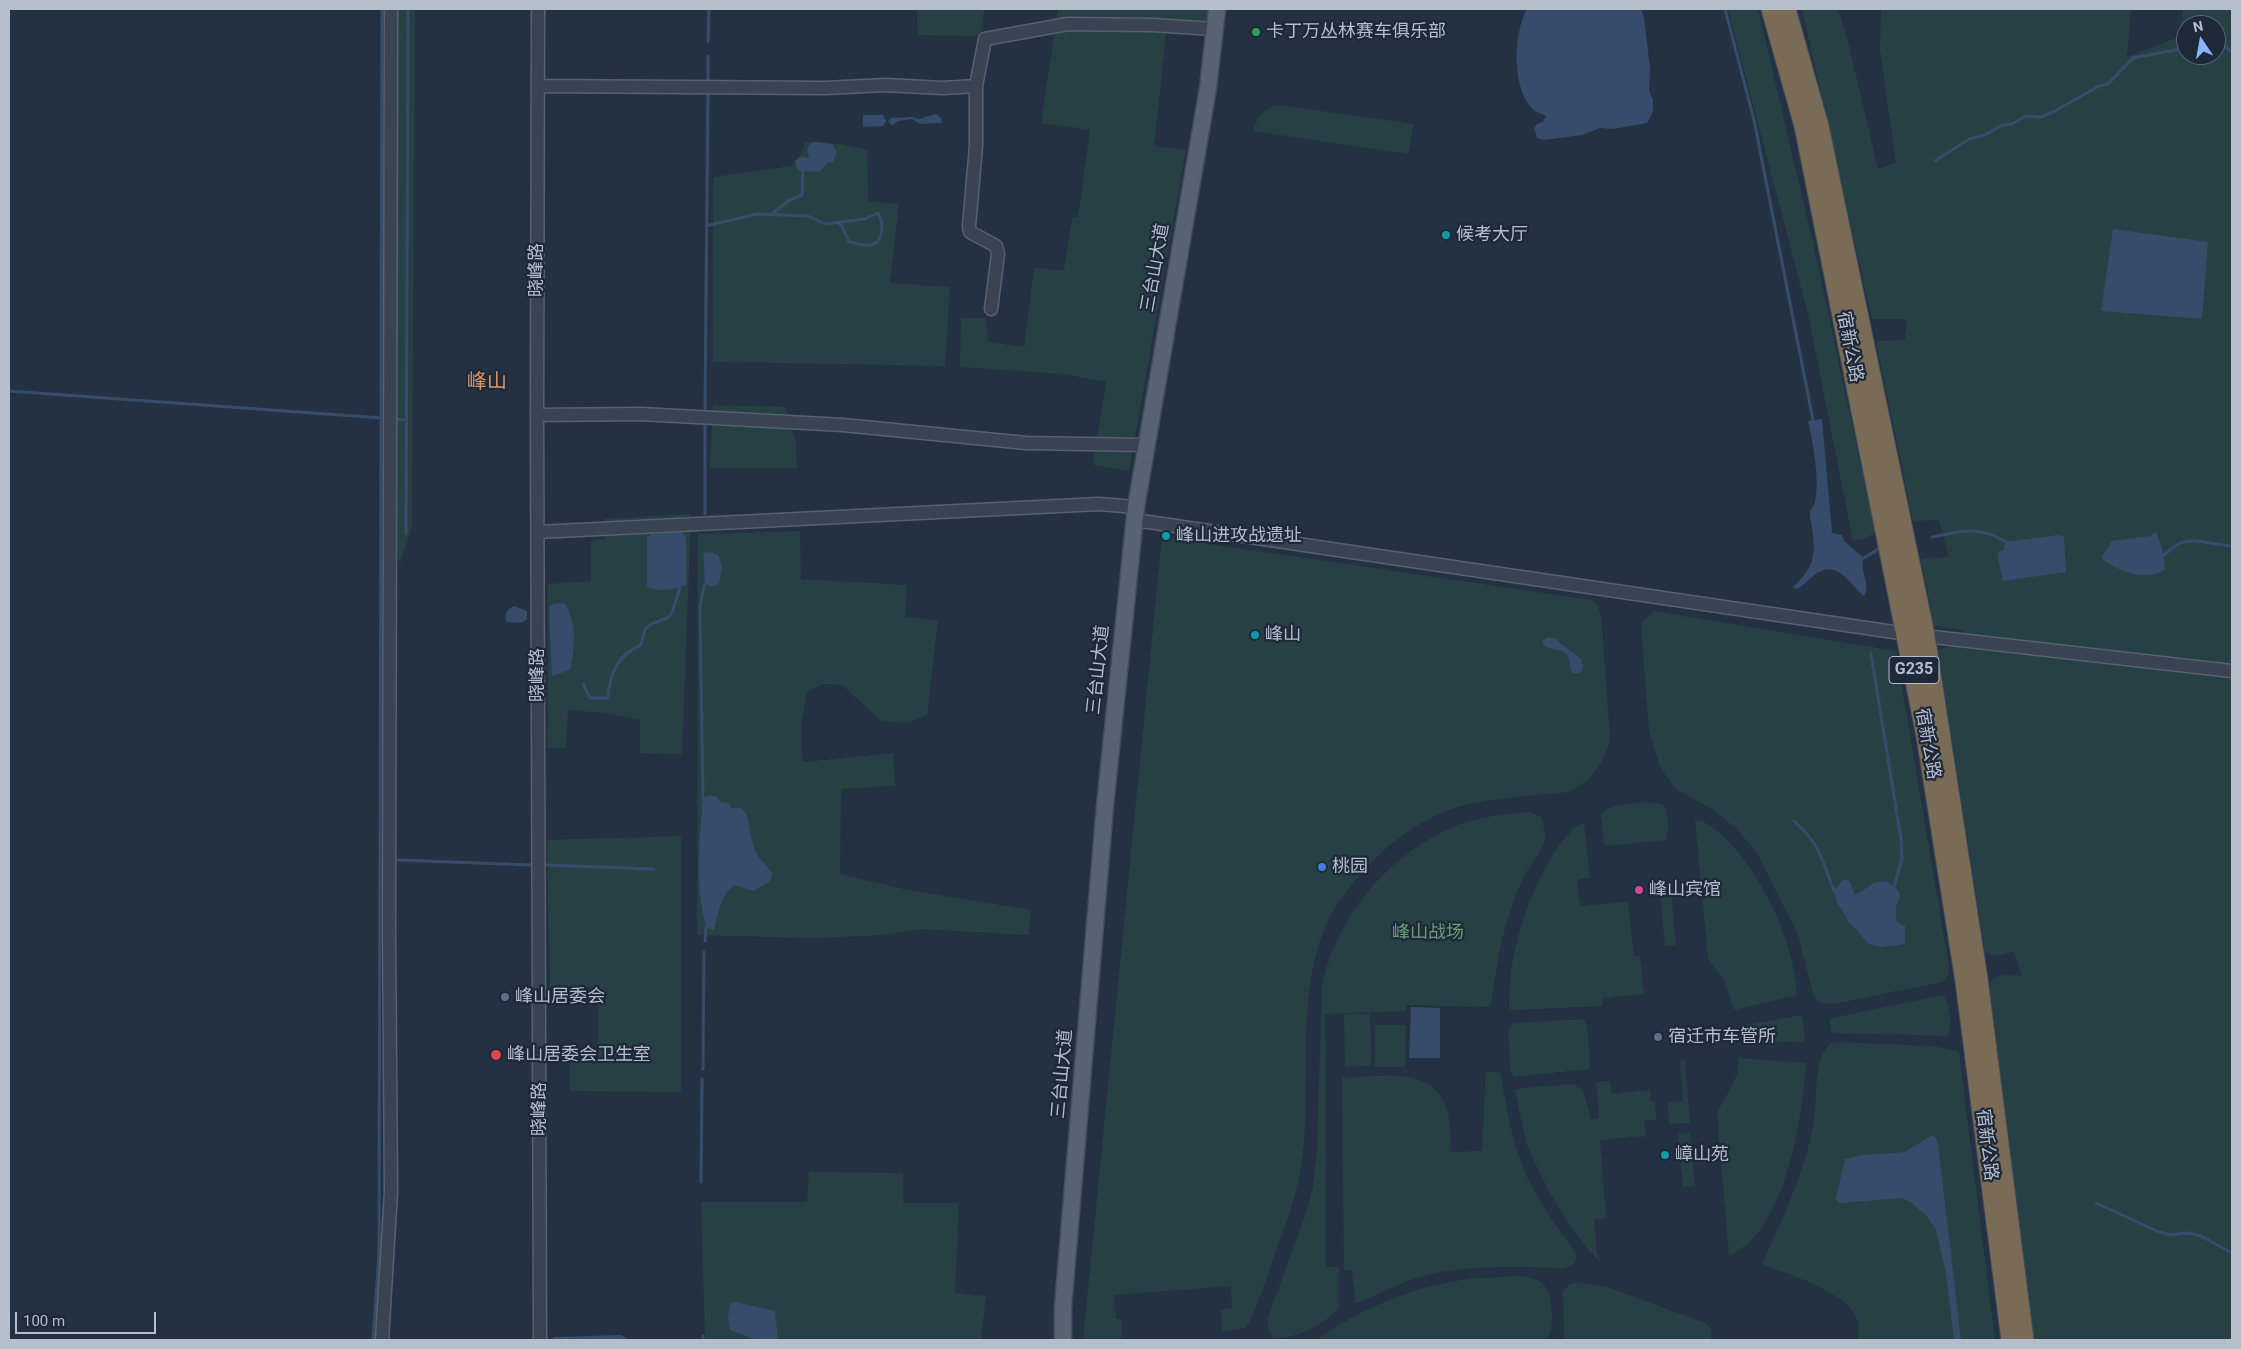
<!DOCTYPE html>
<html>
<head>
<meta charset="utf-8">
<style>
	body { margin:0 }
	#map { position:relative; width:2241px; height:1349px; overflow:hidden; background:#243143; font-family:Roboto,sans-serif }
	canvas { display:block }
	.frame { position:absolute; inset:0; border:10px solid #b6becc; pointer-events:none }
	.north { position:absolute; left:2176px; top:15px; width:50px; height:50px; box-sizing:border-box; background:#1d2838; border:1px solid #5a6473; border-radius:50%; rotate:348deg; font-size:14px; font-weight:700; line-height:20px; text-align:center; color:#b6becc }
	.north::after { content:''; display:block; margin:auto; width:18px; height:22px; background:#88b5ff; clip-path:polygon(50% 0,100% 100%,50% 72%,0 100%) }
	.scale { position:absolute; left:15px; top:1312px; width:141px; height:22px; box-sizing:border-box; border:2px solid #b6becc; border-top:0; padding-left:6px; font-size:15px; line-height:18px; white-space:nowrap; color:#b6becc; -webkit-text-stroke:4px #1d2838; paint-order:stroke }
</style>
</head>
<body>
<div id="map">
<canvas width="2241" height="1349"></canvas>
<div class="frame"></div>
<div class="north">N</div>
<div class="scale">100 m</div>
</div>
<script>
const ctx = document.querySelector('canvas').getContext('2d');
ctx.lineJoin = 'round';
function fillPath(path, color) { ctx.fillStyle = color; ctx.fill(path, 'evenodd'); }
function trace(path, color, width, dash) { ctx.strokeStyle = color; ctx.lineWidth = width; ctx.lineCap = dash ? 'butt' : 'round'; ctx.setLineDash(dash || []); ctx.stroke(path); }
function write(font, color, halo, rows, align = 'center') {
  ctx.font = font + ' Roboto,"Noto Sans SC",sans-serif'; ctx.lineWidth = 4.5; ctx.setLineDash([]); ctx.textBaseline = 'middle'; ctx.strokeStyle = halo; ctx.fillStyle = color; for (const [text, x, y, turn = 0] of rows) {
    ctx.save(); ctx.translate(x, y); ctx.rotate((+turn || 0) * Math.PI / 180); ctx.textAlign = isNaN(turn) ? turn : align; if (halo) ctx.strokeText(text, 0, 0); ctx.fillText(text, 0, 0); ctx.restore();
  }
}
fillPath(new Path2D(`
	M397 9H415L412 528 400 563 396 556Z
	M917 9 984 10 982 31 976 36 918 35Z
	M1058 9H1208L1207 23 1168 18 1154 146 1186 150 1129 471 1093 465 1106 382 1063 374 960 367 961 318H986L988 342 1024 347 1034 268 1064 270 1072 218H1078L1090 130 1041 123Z
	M1728 9H1758L1814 247 1875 532 1866 538 1853 541 1808 314Z
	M1802 9H1838L1848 42 1878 169 1896 163 1880 50 1881 9H2131L2127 57 2179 37 2183 9H2232V1340H2034L1989 984C1999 971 2007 976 2022 976L2014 951 1998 956 1985 952 1938 650 1951 646 1974 650 1962 630 1934 626 1921 558 1949 557 1939 520 1913 521 1876 341 1905 340 1907 319H1872ZM2186 25H2216V55H2186Z
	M1278 105 1414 124 1408 154 1253 131C1257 116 1263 109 1278 105Z
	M805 142 841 144 867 150 868 201 899 204 890 283 950 287 945 366 713 362V177L791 166 801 154Z
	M713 405 786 407 796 443 797 468H710Z
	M691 514 682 754 640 753V720L605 713 568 710 566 748H548V584L591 581V541L605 539 604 519Z
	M800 531 801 579 907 585 905 617 938 620 927 715 907 723 882 721 842 685 823 684 807 692C802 715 799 738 803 762L893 753 895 786 841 789 840 874 908 890 1031 910 1029 935 920 929 885 935 817 938 697 935 698 534Z
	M1162 537 1592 600 1597 605 1601 615 1610 737C1606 759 1592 783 1570 791 1560 794 1546 793 1535 795 1503 799 1466 801 1437 815 1400 832 1371 860 1346 892 1288 966 1314 1076 1302 1163 1297 1196 1285 1226 1274 1256 1267 1278 1259 1301 1250 1322L1245 1328 1222 1332 1221 1310 1232 1308 1231 1286 1114 1295 1116 1319H1122V1337L1119 1339 1083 1340Z
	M1654 611 1896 651 1947 955C1949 966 1952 975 1942 982L1834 1004 1822 1003 1817 1000 1813 993 1797 932 1757 853 1738 830 1715 811 1676 789 1661 769 1649 731 1642 640V622Z
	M1643 802C1648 803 1658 803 1663 805 1669 809 1669 834 1666 840L1607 846 1604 844 1601 814C1612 804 1629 804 1643 802Z
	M1529 812 1540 816C1543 823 1546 830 1545 838 1542 854 1527 868 1521 883 1503 922 1496 965 1491 1007L1406 1005V1011L1325 1014 1326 1267H1339V1308C1323 1325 1297 1339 1273 1338L1268 1330V1318L1308 1207 1313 1187 1317 1151 1322 984C1337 918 1384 861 1444 831 1469 818 1501 814 1529 812Z
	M1695 820C1705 820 1710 826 1718 832 1759 866 1795 942 1797 995L1734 1010 1724 980 1708 958Z
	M1584 823 1590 878 1580 879 1577 881 1580 906 1628 902 1634 957 1640 956 1644 994 1602 998V1006L1510 1010C1505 959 1533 875 1566 837 1572 831 1576 824 1584 823Z
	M681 836V1092L570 1091V1059H598V988L550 987 547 840Z
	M1671 890 1676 945 1665 946 1660 891Z
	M1943 995C1949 1001 1953 1028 1948 1036L1834 1033 1831 1030 1830 1020 1832 1018Z
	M1344 1014H1370L1371 1066 1345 1067Z
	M1802 1015 1805 1038 1802 1042 1737 1041 1736 1027Z
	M1583 1019 1587 1025 1590 1063 1589 1069 1514 1077 1510 1069 1508 1029 1514 1023Z
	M1375 1025H1405V1067H1375Z
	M1840 1042 1934 1046 1959 1052 1995 1340H1857C1858 1334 1860 1326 1858 1321 1848 1291 1789 1275 1762 1264 1783 1217 1806 1171 1814 1119 1818 1096 1812 1059 1831 1043Z
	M1738 1058 1806 1063C1802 1117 1789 1203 1749 1243 1743 1248 1736 1252 1729 1256L1717 1113 1738 1074Z
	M1685 1060 1690 1123 1669 1124 1668 1102 1683 1101 1680 1061Z
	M1486 1072H1500C1506 1105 1512 1141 1525 1172 1538 1201 1557 1227 1576 1253L1577 1258 1574 1264 1565 1268C1523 1267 1483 1265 1441 1272 1412 1277 1384 1291 1358 1303L1355 1302 1352 1270H1344L1342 1078C1386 1076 1444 1063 1450 1125 1451 1134 1451 1143 1451 1152L1482 1151Z
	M1610 1081 1612 1094 1650 1090 1651 1102H1655L1656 1120 1644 1121 1646 1136 1600 1140 1606 1218 1594 1219 1597 1254 1601 1262C1576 1241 1537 1175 1527 1144 1522 1126 1519 1108 1515 1090L1522 1088 1573 1084 1583 1090 1591 1120 1599 1118 1596 1082Z
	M1690 1133 1695 1186 1683 1187 1678 1134Z
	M809 1172 903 1173V1203H959L955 1293 986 1296 981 1340H705L701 1202H807Z
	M1520 1276C1530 1277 1541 1279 1547 1289 1552 1296 1554 1328 1549 1335 1548 1337 1544 1339 1543 1340H1315C1363 1309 1405 1289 1462 1280 1481 1277 1501 1277 1520 1276Z
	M1579 1282 1610 1288 1705 1323 1711 1328V1340H1564L1563 1291 1570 1284Z`), '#264044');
fillPath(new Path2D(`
	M1527 9H1641L1644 18 1650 68 1649 91 1653 100V111L1647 123 1613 129 1600 128 1582 135 1544 140 1537 138 1534 128 1537 124 1543 122 1546 116C1543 114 1538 113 1535 111 1511 92 1513 33 1527 9Z
	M936 114 941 118 942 123 920 124 912 119 898 121 892 126 888 121 891 118 912 117 919 119Z
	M863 115H883L886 121 883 126 863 127Z
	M816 142 832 144 837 152 833 162 827 163 819 172 798 171 795 161 800 157 809 158 807 149 811 143Z
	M2113 229 2208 242 2202 319 2101 311Z
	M1822 419 1832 533 1842 535 1844 541 1864 558C1858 570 1872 584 1864 596 1852 587 1839 561 1819 572 1810 577 1805 585 1797 589L1793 587C1814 568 1816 555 1812 528 1812 523 1809 517 1810 513 1810 509 1814 506 1815 502 1820 482 1813 442 1808 421Z
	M2156 531C2161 544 2165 556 2165 570 2145 582 2117 571 2101 558L2112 541 2150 536Z
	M681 532 686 537V585C675 590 658 592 647 587V538L652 534Z
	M2058 535 2064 537 2066 572 2003 581 1997 553 2003 550 2006 542Z
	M711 552 719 556 722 570 719 583 711 587 705 583 703 553Z
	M561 603 565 604C577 622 575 650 570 670L552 676 549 607 553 604Z
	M514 606 527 611V619L521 623 506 622C505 614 506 610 514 606Z
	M1548 637 1554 638 1581 659 1583 667 1580 673H1572C1568 667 1572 658 1565 653 1559 648 1549 651 1543 644V640Z
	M710 795 717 797 721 802 729 803 731 808H741C753 820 748 837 756 852 759 860 768 866 773 874L769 882 753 891 734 885C719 898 719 912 714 930L706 927C695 887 699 840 703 798Z
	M1843 879 1850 881 1854 894 1861 892 1873 883 1887 881 1898 890 1900 897C1895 905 1895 913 1897 922L1905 926V944L1882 947 1869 944 1849 922 1837 902 1834 891Z
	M1411 1007 1440 1008V1058H1409Z
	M1931 1136 1935 1137 1938 1144 1961 1340H1954L1946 1274 1936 1230 1926 1215 1910 1202 1902 1198 1841 1203 1837 1202 1836 1198 1845 1159 1862 1155 1905 1152Z
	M735 1302 775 1311 778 1340H757L730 1330 728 1317 730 1304Z
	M621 1335 629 1340H549L555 1337Z`), '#374c6b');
trace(new Path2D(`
	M1725 9 1754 120 1813 420
	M708 42 709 9
	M2216 44H2222L2232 52
	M708 84V56
	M1935 161 1969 139 1985 135 2002 125 2012 124 2026 116 2041 117 2055 111 2099 86 2108 84 2133 58 2186 48
	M772 214 790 200 802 195 803 170
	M706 226 757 214 808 216 825 224 865 219 878 213C885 226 884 247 864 245 859 245 854 242 849 242L842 226 837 222
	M9 391 382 418
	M705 410 708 90
	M393 419 406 420
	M705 514V425
	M406 534 408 9
	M1932 537C1962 531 1979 525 2006 542
	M2164 555C2169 551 2174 546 2180 543 2196 537 2216 546 2232 546
	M1864 558 1880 548
	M1871 654 1901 839 1902 859 1894 887
	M583 684 590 698H608C610 674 617 655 641 645L645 629 651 624 667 618 672 613 680 588
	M703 798 700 606 705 583
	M1794 821C1822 847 1821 858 1834 891
	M398 860 531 865
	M547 865 654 869
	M705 941 706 927
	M703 1069 704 952
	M701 1182 702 1079
	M2096 1203 2157 1231 2170 1235 2187 1233 2201 1236 2232 1253
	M373 1340 379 1255 382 9
	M703 1340V1336`), '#374c6b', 3);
const minor = new Path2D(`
	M538 9 537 415 540 1340
	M538 86 825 88 885 85 943 88 976 86
	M991 309 998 254 996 246 970 232 969 226 976 146V86L985 39 1068 24 1152 25 1214 29
	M537 415 641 414 843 425 1026 443 1146 445
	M1135 520 1907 634 2232 671
	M538 532 1099 504 1136 507
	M382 1340 391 1192 389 928 391 9`);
const major = new Path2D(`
	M1063 1340V1307L1105 806 1136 507 1208 88 1217 9`);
const highway = new Path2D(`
	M1771 9 1804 126 1926 736 1965 981 2011 1340
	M1786 9 1819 126 1925 635 1978 979 2024 1340`);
trace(minor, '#576170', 15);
trace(major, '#424c5c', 19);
trace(highway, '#434e5d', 21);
trace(minor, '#394352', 12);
trace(major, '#576272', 16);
trace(highway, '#796b55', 19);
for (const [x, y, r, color] of [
	[1256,32,5,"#2e9e5b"],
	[1446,235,5,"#0f9aa8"],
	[1166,536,5,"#0f9aa8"],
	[1255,635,5,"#0f9aa8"],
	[1322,867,5,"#3f7fe0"],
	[1639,890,5,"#d1479c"],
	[505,997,5,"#5c6f8a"],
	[1658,1037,5,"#5c6f8a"],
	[496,1055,6,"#e0444e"],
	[1665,1155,5,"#0f9aa8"]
]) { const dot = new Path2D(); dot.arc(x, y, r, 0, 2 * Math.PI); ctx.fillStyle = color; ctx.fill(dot); trace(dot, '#1d2838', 2); }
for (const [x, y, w] of [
	[1914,670,50]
]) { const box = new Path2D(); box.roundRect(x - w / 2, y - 13.5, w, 27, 4); ctx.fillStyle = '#1d2838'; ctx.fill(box); trace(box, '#b6becc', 1); }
write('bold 16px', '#b6becc', null, [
	["G235",1914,670]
]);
write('18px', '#b6becc', '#1d2838', [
	["卡丁万丛林赛车俱乐部",1266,32],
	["候考大厅",1456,235],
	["峰山进攻战遗址",1176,536],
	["峰山",1265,635],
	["桃园",1332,867],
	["峰山宾馆",1649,890],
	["峰山居委会",515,997],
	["宿迁市车管所",1668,1037],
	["峰山居委会卫生室",507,1055],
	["嶂山苑",1675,1155]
], 'left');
write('18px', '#b6becc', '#1d2838', [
	["三台山大道",1156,268,-80],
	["晓峰路",537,270,-90],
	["宿新公路",1849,347,79],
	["三台山大道",1099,670,-84],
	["晓峰路",538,675,-90],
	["宿新公路",1927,744,80],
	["三台山大道",1063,1074,-85],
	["晓峰路",540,1109,-90],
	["宿新公路",1986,1145,83]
]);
write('18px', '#6b9f77', '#1d2838', [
	["峰山战场",1428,933]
]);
write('20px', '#dd9760', '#1d2838', [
	["峰山",487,383]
]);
</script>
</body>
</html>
